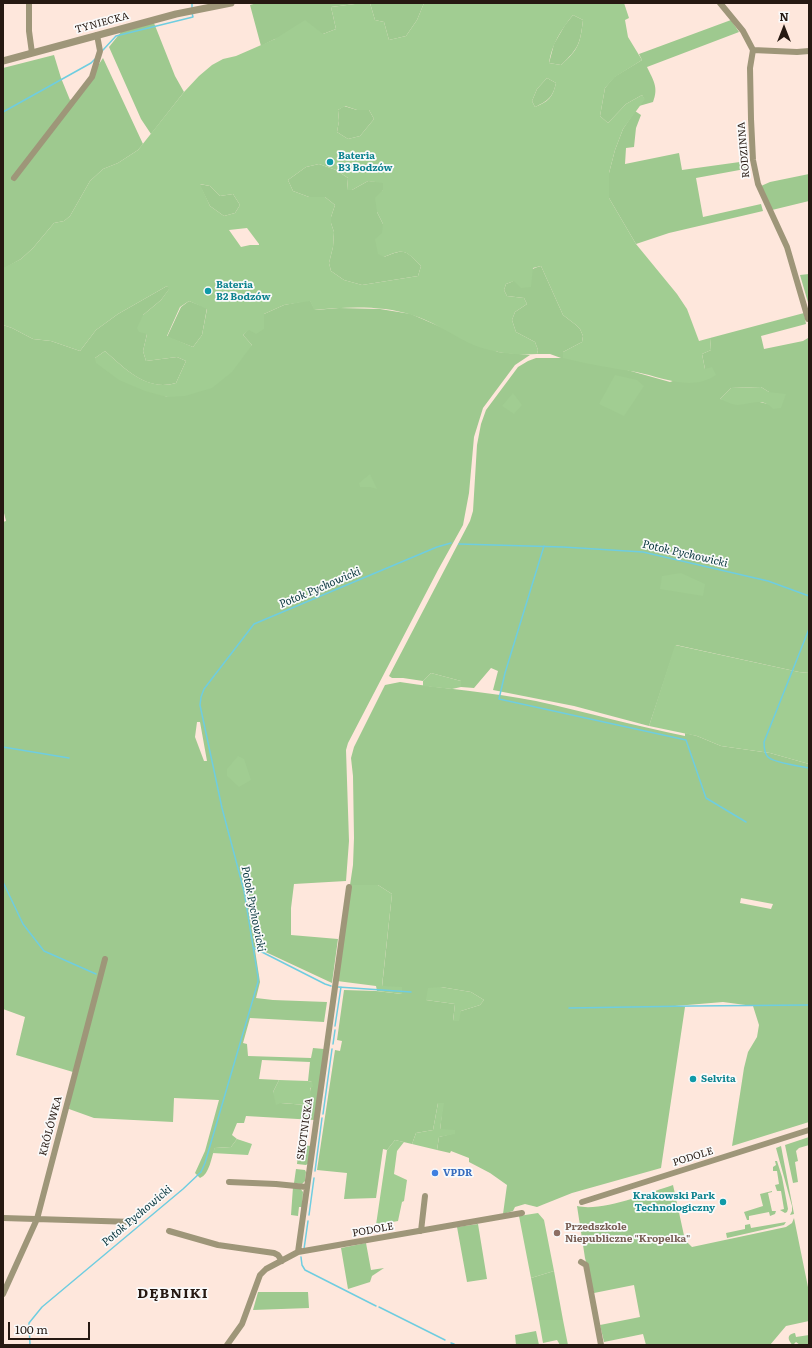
<!DOCTYPE html>
<html>
<head>
<meta charset="utf-8">
<style>
	body { margin:0 }
	#map { position:relative; width:812px; height:1348px; overflow:hidden; background:#fee7dc; font-family:Literata,serif }
	canvas { display:block }
	.frame { position:absolute; inset:0; border:4px solid #261912; pointer-events:none }
	.north { position:absolute; left:764px; top:8px; width:40px; height:40px; -webkit-text-stroke:3px #fafafa; paint-order:stroke; rotate:0deg; font-size:11px; font-weight:700; line-height:16px; text-align:center; color:#261912 }
	.north::after { content:''; display:block; margin:auto; width:14px; height:18px; background:#261912; clip-path:polygon(50% 0,100% 100%,50% 72%,0 100%) }
	.scale { position:absolute; left:8px; top:1322px; width:82px; height:18px; box-sizing:border-box; border:2px solid #261912; border-top:0; padding-left:5px; font-size:12px; line-height:14px; white-space:nowrap; color:#261912; -webkit-text-stroke:3px #fafafa; paint-order:stroke }
</style>
</head>
<body>
<div id="map">
<canvas width="812" height="1348"></canvas>
<div class="frame"></div>
<div class="north">N</div>
<div class="scale">100 m</div>
</div>
<script>
const ctx = document.querySelector('canvas').getContext('2d');
ctx.lineJoin = 'round';
function fillPath(path, color) { ctx.fillStyle = color; ctx.fill(path, 'evenodd'); }
function trace(path, color, width, dash) { ctx.strokeStyle = color; ctx.lineWidth = width; ctx.lineCap = dash ? 'butt' : 'round'; ctx.setLineDash(dash || []); ctx.stroke(path); }
function write(font, color, halo, rows, align = 'center') {
  ctx.font = font + ' Literata,serif'; ctx.lineWidth = 3.5; ctx.setLineDash([]); ctx.textBaseline = 'middle'; ctx.strokeStyle = halo; ctx.fillStyle = color; for (const [text, x, y, turn = 0] of rows) {
    ctx.save(); ctx.translate(x, y); ctx.rotate((+turn || 0) * Math.PI / 180); ctx.textAlign = isNaN(turn) ? turn : align; if (halo) ctx.strokeText(text, 0, 0); ctx.fillText(text, 0, 0); ctx.restore();
  }
}
fillPath(new Path2D(`
	M257 3H363L331 7 336 29 323 34 275 39 261 46 250 5Z
	M370 3H424L417 20 406 36 389 40 384 22 375 20Z
	M573 15 583 20C580 44 579 48 561 65L549 63 554 44 565 25Z
	M731 20 739 32 647 67C653 80 659 87 653 102L639 106 644 99 642 95 626 104 608 123 600 116 605 88 614 77 642 60 639 54Z
	M154 23 175 76 184 92 151 134 141 119 109 47 121 32Z
	M54 55 61 78 70 100 78 96 103 58 143 144 138 150 118 163 103 169 90 181 70 216 64 221 54 223 33 248 21 259 3 269V68Z
	M547 78 556 83C553 97 548 101 535 107L532 101 537 89Z
	M344 106 357 110H369L374 119 360 136 348 139 337 132 339 121 338 110Z
	M635 111 641 115 636 128 634 147 626 148 625 164 679 153 682 170 747 161 745 169 696 178 703 217 761 204 763 211 669 233 636 244 609 198 608 188 609 173 615 150 623 129Z
	M319 164 336 170 348 178 347 190H352L368 181 383 182V190L377 212 383 224 384 257C406 248 405 250 421 266L418 276 362 285 344 280 331 271 329 263 333 247 334 232 331 223V217L335 205 325 197H309L293 191 288 180 306 167Z
	M809 174V201L772 210 761 186 770 182Z
	M199 184 210 186 220 196 233 194 240 205 235 213 224 216 210 206Z
	M541 266 563 315 576 325 580 329 583 336 582 342 563 352 670 382 705 369 702 354 711 350 710 338 804 313 806 324 761 336 764 349 803 341 808 338 809 334V673L799 672 676 645 649 726 574 706 493 690 498 671 491 668 474 688 461 687V681L431 673 423 681 403 678H392L389 676 470 521 473 511 477 445 481 424 486 410 518 367 528 361 536 358H561L550 354H537L538 350 535 342 516 332 512 320 515 312 527 304 524 298 507 296 504 290 506 284C519 280 527 269 541 266ZM761 387 769 392 768 404 760 402 720 399 731 388Z
	M809 274V306L800 275Z
	M167 286 170 288 161 300 143 315 147 334 143 351 146 361 177 357 186 361 176 383C172 384 167 385 163 385 140 385 121 365 105 351L95 358 167 397 252 345 243 335 264 314 284 305 310 300 315 310 339 308 380 309 411 314 498 352 530 355 515 365 483 408 474 437 469 493 463 525 438 570 348 743 346 750 349 841 346 881 294 884 291 908V935L338 939 332 983 257 948 255 950 260 982 256 998 273 1000 327 1002 324 1022 250 1018 243 1043 247 1044 248 1056 311 1058 313 1048 324 1049 315 1120 246 1116 244 1123H237L232 1135 237 1139 231 1147 215 1148C211 1157 210 1174 200 1178L195 1173 205 1151 219 1100 174 1098 173 1122 94 1118 69 1109 73 1072 16 1055 25 1017 3 1009V522L6 521 3 509V325L12 328 33 339 51 341 80 351 96 330 118 314ZM197 722H200L207 761H204L195 737ZM262 1060 310 1062 308 1081 312 1082C309 1091 311 1097 306 1105L281 1103 273 1092 279 1080 259 1079Z
	M189 301 207 308 202 335 193 347 167 337 181 307Z
	M400 682C445 689 491 692 536 701 586 712 635 726 685 736V733L697 736 721 746 770 753 809 764V1122L732 1146 744 1068 748 1052 757 1037 759 1025 753 1006 723 1002 675 1006 685 1007 661 1168 572 1193 537 1207 525 1204 515 1207 513 1211 503 1214 507 1185 490 1173 469 1162V1158L451 1151 450 1153 437 1150 439 1137 455 1133V1130H440L443 1103H438L433 1130 416 1133 412 1144 395 1140 387 1150 383 1149 376 1198 344 1199 347 1173 317 1170 335 1050 340 1051 342 1041 337 1040 344 990 376 991 402 994 401 987H382L392 894 378 885H350L353 865 354 838 353 776 351 758 354 747 385 685ZM741 898 773 904 771 909 740 903ZM441 987 471 992 484 1000 480 1005 461 1011 453 1021 455 1004 426 1000Z
	M809 1137V1145L799 1148 796 1151 798 1161 795 1162 798 1182 793 1183 785 1145Z
	M299 1145 311 1146 309 1163 306 1165 297 1164Z
	M781 1146 794 1214 790 1215 792 1211V1206L776 1148Z
	M775 1161H777L782 1177 788 1209 787 1212 785 1213 780 1210 784 1209 781 1191H777L775 1185 779 1184 777 1171H773V1167L776 1165Z
	M296 1169 305 1170 306 1172 305 1181 302 1184 294 1183Z
	M673 1185 685 1240 692 1247 786 1227 792 1223 794 1218 809 1292V1321L786 1326 770 1345H646L643 1334 604 1342 600 1325 640 1317 634 1285 594 1293 585 1258 577 1206C602 1212 648 1193 673 1185Z
	M293 1187 300 1188 303 1192 302 1208 301 1207H299L298 1216 291 1215Z
	M772 1191V1192L768 1193 772 1211H776L775 1214 770 1216 769 1212 749 1216V1220H747L744 1212 763 1206 760 1194Z
	M786 1222 784 1225 727 1238 726 1233 745 1229V1225L750 1224 751 1228Z
	M478 1224 487 1279 467 1282 457 1227Z
	M366 1243 371 1270 384 1268 372 1276 370 1282 348 1289 341 1248Z
	M554 1271 563 1320H539L531 1278Z
	M258 1292H308L309 1308 253 1310Z
	M536 1331 539 1345H516L515 1335Z
	M795 1333 796 1337 809 1335V1345H800L796 1342 793 1345C788 1341 786 1334 795 1333Z`), '#9ec98f');
fillPath(new Path2D(`
	M363 3H370L375 20 384 22 389 40 406 36 417 20 424 3H624L629 18 625 20 628 37 642 60 615 77 605 88 600 116 608 123 626 104 642 95 645 99 623 129 615 150 609 173V198L636 244 677 294 687 309 699 341 710 338 711 350 702 354 705 369 712 367 716 375C691 392 662 377 636 372 611 368 587 364 563 358V352L582 342 583 336 580 329 576 325 563 315 541 266 533 268 531 287 521 288 514 281 506 284 504 290 507 296 524 298 527 304 515 312 512 320 516 332 535 342 538 350 537 354C514 356 487 352 467 342 449 333 432 321 412 315 381 305 346 307 314 310L310 301 284 305 264 314V329L256 334 249 330 243 335 252 345 232 372 212 388 185 396 167 397 145 391 119 380 96 363 95 358 105 351C121 365 140 385 164 385 167 385 172 384 176 383L186 361 177 357 146 361 143 351 147 334 139 332 137 328 143 315 161 300 169 289 167 286 118 314 96 330 80 351 51 341 33 339 12 328 3 325V268L21 259 33 248 54 223 64 221 70 216 90 181 103 169 118 163 138 150 184 92 199 76 212 65 223 59 236 56 275 39 305 20 323 34 336 29 331 7ZM573 15 583 20C580 44 579 49 561 65L549 63C552 44 561 30 573 15ZM547 78 556 83C553 97 548 102 535 107L532 101 537 89ZM345 106 357 110H369L374 119 360 136 348 139 337 132 339 121 338 110ZM319 164 336 170 348 178 347 190H352L368 181 383 183V190L375 198 377 212 383 224 382 233 375 239 378 254 384 257C405 248 405 250 421 266L418 276 362 285 344 280 331 271 329 263 333 247 334 232 331 223V217L335 205 325 197H309L293 191 288 180 306 167ZM200 184 210 186 220 196 233 194 240 205 235 213 224 216 210 206ZM247 228 259 244V245H250L241 247 229 230ZM189 301 207 309 202 335 193 347 167 336 180 307Z
	M615 375 637 380 644 386 624 416 599 404Z
	M761 387 769 392 786 394 781 408 773 409C762 397 752 404 738 405 732 405 725 401 720 399L731 388Z
	M513 393 522 405 514 414 502 406Z
	M370 474 377 489 370 487H360L359 483Z
	M681 573 705 584 703 596 660 589 662 576Z
	M675 645 799 672 809 673V764L770 753 721 746 697 736 649 726Z
	M431 673 461 681V687L452 689 423 686V681Z
	M238 756 244 759 251 780 239 787 227 776V769Z
	M350 885H378L392 894 382 986 402 987V994L377 991 376 986 337 981Z
	M441 987 471 992 484 1000 480 1005 461 1011 459 1021H453L455 1004 426 1000 428 988Z
	M279 1080 308 1081 312 1082 313 1087 310 1088 311 1098 306 1105 281 1103 276 1105 273 1092Z
	M438 1103H444L440 1129 455 1130V1134L439 1137 437 1150 412 1144 416 1133 433 1130Z
	M237 1139 252 1144 248 1155 212 1153 215 1148 231 1147Z
	M395 1140 404 1142 397 1151 394 1174 407 1180 404 1201 402 1202 398 1221 376 1225 387 1150Z
	M538 1213 544 1220 554 1271 531 1278 519 1216Z
	M539 1320H563L568 1345H560L557 1340 543 1343Z`), '#a1cd92');
trace(new Path2D(`
	M192 3V9
	M103 50 116 36 193 17 192 13
	M3 112 91 63 95 59
	M459 544 563 547 643 552 768 581 809 596
	M544 546 505 673 499 699 686 740 706 798 746 822
	M809 629 764 742C764 747 764 753 768 757 774 763 800 766 809 768
	M3 747 69 758
	M3 882 23 924 44 951 96 974
	M254 948 325 984 331 986
	M338 987 411 992
	M569 1008 693 1006 809 1005
	M335 1026 341 987
	M333 1044 335 1030
	M323 1114 332 1049
	M315 1171 322 1118
	M309 1215 314 1178
	M304 1249 308 1221
	M301 1257 302 1265 305 1270 376 1306
	M379 1307 445 1340
	M451 1343 454 1344
	M30 1345 29 1323 42 1307 183 1189 201 1172 205 1163 258 982V977L244 891 222 808 200 705 201 697 204 689 254 624 437 547 451 543`), '#6fcde0', 1.5);
trace(new Path2D(`
	M29 3V31L32 53
	M720 3 743 31 753 50 750 68 751 119 753 160 758 184 787 247 808 319
	M753 50 797 52 809 51
	M14 178 92 77 100 51 97 35
	M229 1182 276 1184 306 1187
	M582 1202 809 1130
	M3 1218 134 1222
	M169 1231 218 1245 274 1253 278 1255 282 1261
	M421 1231 425 1196
	M298 1252 522 1213
	M581 1262 586 1265 601 1345
	M3 1294 37 1219 105 959
	M227 1345 242 1324 260 1275 266 1269 298 1252 349 887`), '#9e9679', 6);
trace(new Path2D(`
	M3 61 176 14 231 3`), '#9e9679', 7);
for (const [x, y, r, color] of [
	[330,162,4,"#0f9aa8"],
	[208,291,4,"#0f9aa8"],
	[693,1079,4,"#0f9aa8"],
	[435,1173,4,"#3f7fe0"],
	[723,1202,4,"#0f9aa8"],
	[557,1233,4,"#8d6e63"]
]) { const dot = new Path2D(); dot.arc(x, y, r, 0, 2 * Math.PI); ctx.fillStyle = color; ctx.fill(dot); trace(dot, '#fafafa', 1.5); }
write('10px', '#261912', '#fafafa', [
	["TYNIECKA",102,23,-15],
	["RODZINNA",744,150,-95],
	["KRÓLÓWKA",51,1126,-75],
	["SKOTNICKA",305,1129,-82],
	["PODOLE",693,1157,-17],
	["PODOLE",373,1230,-10]
]);
write('bold 10px', '#0d838f', '#fafafa', [
	["Bateria",338,156],
	["B3 Bodzów",338,168],
	["Bateria",216,285],
	["B2 Bodzów",216,297],
	["Selvita",701,1079],
	["Krakowski Park",715,1196,"right"],
	["Technologiczny",715,1208,"right"]
], 'left');
write('bold 10px', '#366cbe', '#fafafa', [
	["VPDR",443,1173]
], 'left');
write('bold 10px', '#785e54', '#fafafa', [
	["Przedszkole",565,1227],
	["Niepubliczne \"Kropelka\"",565,1239]
], 'left');
write('italic 11px', '#05343c', '#fafafa', [
	["Potok Pychowicki",685,554,13],
	["Potok Pychowicki",320,588,-23],
	["Potok Pychowicki",253,909,79],
	["Potok Pychowicki",137,1216,-40]
]);
ctx.letterSpacing = '1px';
write('bold 14px', '#261912', '#fafafa', [
	["DĘBNIKI",173,1294]
]);
ctx.letterSpacing = '0px';
</script>
</body>
</html>
